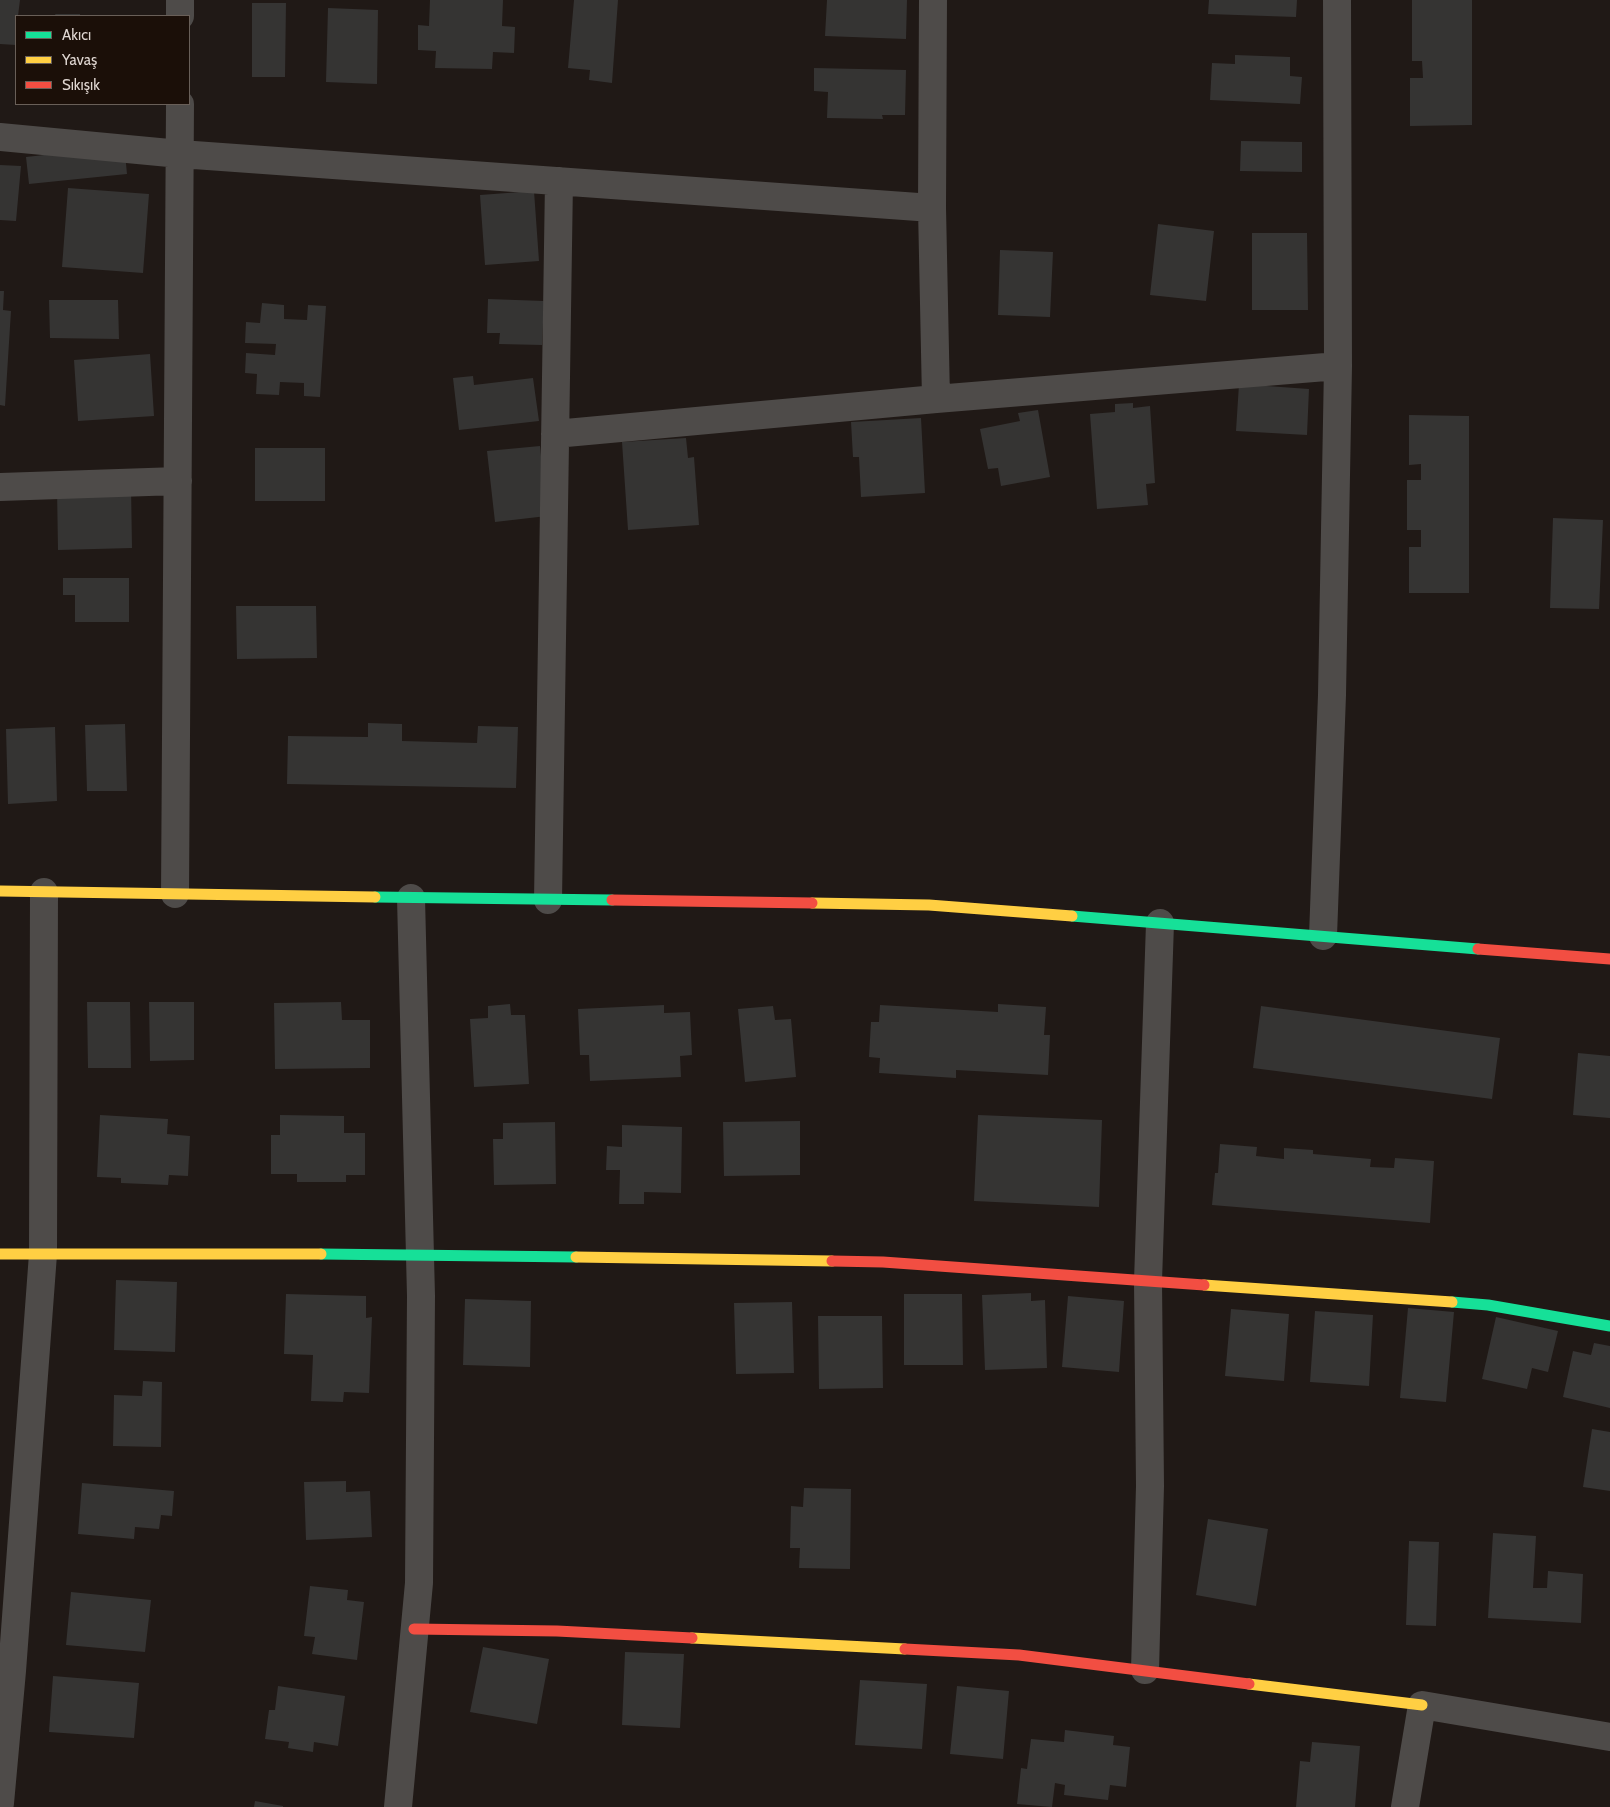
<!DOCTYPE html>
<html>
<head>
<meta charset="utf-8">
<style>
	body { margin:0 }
	#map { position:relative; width:1610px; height:1807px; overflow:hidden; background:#201916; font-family:Cabin,sans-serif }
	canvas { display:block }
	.legend { position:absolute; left:15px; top:15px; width:175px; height:90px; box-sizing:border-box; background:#1b0f08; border:1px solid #695f58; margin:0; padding:6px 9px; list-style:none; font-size:15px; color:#dfd6d1 }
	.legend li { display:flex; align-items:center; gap:10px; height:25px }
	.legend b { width:25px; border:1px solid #695f58 }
</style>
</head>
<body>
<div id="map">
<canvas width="1610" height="1807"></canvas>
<ul class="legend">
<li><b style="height:6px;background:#16e098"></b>Akıcı</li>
<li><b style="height:6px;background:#ffcf43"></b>Yavaş</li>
<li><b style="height:6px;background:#f24e42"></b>Sıkışık</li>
</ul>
</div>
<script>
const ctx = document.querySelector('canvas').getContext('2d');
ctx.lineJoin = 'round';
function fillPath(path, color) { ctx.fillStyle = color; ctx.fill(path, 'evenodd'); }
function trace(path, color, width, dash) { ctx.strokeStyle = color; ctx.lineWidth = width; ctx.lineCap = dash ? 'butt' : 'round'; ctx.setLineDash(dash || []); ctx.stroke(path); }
fillPath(new Path2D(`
	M0 0H20L18 16H16V45L0 44Z
	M430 0H503L502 26 515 27 514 53 493 52 492 69 435 68 436 51 418 50V25L429 26Z
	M574 0H618L612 83 589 80 590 70 568 68Z
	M827 0H907L906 39 825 36Z
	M1209 0H1297L1296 17 1208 14Z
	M1412 0H1472V125L1410 126V78H1423L1422 61H1412Z
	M252 3H286L285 77H252Z
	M328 8 378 10 377 84 326 82Z
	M55 14H80V16H56Z
	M1235 55 1290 57V76L1302 77 1300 104 1210 100 1212 63 1235 64Z
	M814 68 906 70 905 115H882L883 119 827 118 828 92 814 91Z
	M1241 141 1302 142V172L1240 171Z
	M80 151 125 153 127 174 29 184 26 157Z
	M0 165 21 166 16 221 0 220Z
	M68 188 149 194 143 273 62 267Z
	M534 191 539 261 485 265 480 195Z
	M1158 224 1214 231 1206 301 1150 295Z
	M1252 233H1307L1308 310H1252Z
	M1000 250 1053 252 1050 317 998 315Z
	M0 291H4L3 310 11 311 5 406 0 405Z
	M488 299 544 301 542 345 499 344 500 333H487Z
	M49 300H118L119 339 50 338Z
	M262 303 284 305V319L307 320 308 305 326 306 320 397 304 396V383L280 382 279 395 256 394 257 374 245 373 246 353 275 355 276 344 245 343 246 322 260 323Z
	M150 354 154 416 78 421 74 360Z
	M473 376 474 385 533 378 539 421 459 430 453 378Z
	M1239 384 1309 389 1307 435 1236 431Z
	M1133 403V408L1150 406 1155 483 1146 484 1148 505 1097 509 1090 414 1115 412V404Z
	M1038 410 1050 477 1001 486 998 468 988 469 980 429 1020 421 1018 413Z
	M1409 415 1469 416V593H1409V547H1421V530H1407V480H1421V464L1409 465Z
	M921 418 925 493 861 497 859 457H853L851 422Z
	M686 438 688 458 694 457 699 525 628 530 622 442Z
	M540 446 547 516 495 522 487 451Z
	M255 448H325V501H255Z
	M131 486 132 548 58 550 57 488Z
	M1553 518 1603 520 1599 609 1550 608Z
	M63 578H129V622H75V595H63Z
	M236 606H316L317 658 237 659Z
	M368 723 402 724V741L477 743 478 726 518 727 516 788 287 784 288 736 368 737Z
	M125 724 127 791H87L85 725Z
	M55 727 57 801 8 804 6 729Z
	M87 1002H130L131 1068H88Z
	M149 1002H194V1060L150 1061Z
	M341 1002 342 1020H370V1068L275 1069 274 1003Z
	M510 1004 511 1015H525L529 1084 474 1087 470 1019 488 1018V1006Z
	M998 1004 1046 1007 1044 1035H1050L1048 1075 956 1070V1078L879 1073 880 1058 869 1057 871 1022H879L880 1005 998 1012Z
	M664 1005V1013L690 1012 692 1055 680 1056 681 1077 590 1081 589 1055H580L578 1009Z
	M773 1006 775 1020 791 1019 796 1077 745 1082 738 1009Z
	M1261 1006 1500 1038 1492 1099 1253 1068Z
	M1578 1053 1610 1056V1118L1573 1115Z
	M100 1115 168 1119 167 1134 190 1136 188 1176 169 1175 168 1185 121 1183V1178L97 1177Z
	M280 1115 344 1116V1133H365V1175H346V1182H297V1174H271V1135H280Z
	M978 1115 1102 1120 1099 1207 974 1201Z
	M800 1121V1175L724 1176 723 1122Z
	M555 1122 556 1184 494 1185 493 1139H503V1123Z
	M622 1125 682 1127 681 1193 644 1192V1204H619L620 1170H606L607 1146 622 1147Z
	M1220 1144 1257 1147 1256 1156 1284 1159V1148L1313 1150V1154L1371 1159 1370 1167 1394 1168 1395 1158 1434 1161 1430 1223 1212 1205 1215 1173H1218Z
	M116 1280 177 1282 175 1352 114 1350Z
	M1031 1293V1301L1045 1300 1047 1368 985 1370 982 1295Z
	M286 1294 366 1296V1318L372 1317 369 1393 344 1392 343 1402 311 1401 313 1355 284 1354Z
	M904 1294H962L963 1365H904Z
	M1068 1296 1124 1301 1119 1372 1062 1367Z
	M465 1299 531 1301 530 1367 463 1365Z
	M792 1302 794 1373 736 1374 734 1303Z
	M1408 1308 1454 1312 1446 1402 1400 1398Z
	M1231 1309 1289 1314 1284 1381 1225 1376Z
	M1315 1311 1373 1315 1369 1386 1310 1382Z
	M818 1316H882L883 1388 819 1389Z
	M1496 1317 1558 1331 1548 1372 1532 1368 1527 1389 1482 1379Z
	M1594 1343 1610 1346V1408L1563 1397 1573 1351 1591 1355Z
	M143 1381 162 1382 161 1447 113 1446 114 1395 142 1396Z
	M1592 1429 1610 1432V1491L1583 1487Z
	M346 1481V1492L370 1491 372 1537 306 1540 304 1482Z
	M82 1483 174 1491 172 1516 161 1515 159 1529 135 1527 134 1539 78 1534Z
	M804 1488 851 1489 850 1569 799 1568 800 1548H790L791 1506 803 1507Z
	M1208 1519 1268 1529 1256 1606 1196 1595Z
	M1493 1533 1536 1536 1533 1588H1547L1548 1571 1583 1574 1581 1623 1488 1618Z
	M1409 1541 1439 1542 1436 1626 1406 1625Z
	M310 1586 348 1590 347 1600 364 1602 357 1660 312 1654 315 1637 304 1636Z
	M71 1592 151 1600 145 1652 66 1645Z
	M483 1647 549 1659 537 1724 470 1712Z
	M625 1652 684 1654 680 1728 622 1725Z
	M53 1676 139 1683 134 1738 49 1732Z
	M860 1680 927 1684 922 1749 855 1745Z
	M278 1686 345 1696 338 1746 314 1742 313 1752 288 1748 289 1742 265 1739 269 1710H275Z
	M957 1686 1009 1691 1003 1759 950 1754Z
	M1065 1730 1114 1736 1113 1745 1130 1747 1126 1787 1110 1785 1108 1800 1064 1795 1065 1785 1055 1783 1052 1807 1017 1804 1021 1768 1027 1769 1031 1739 1064 1742Z
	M1312 1742 1360 1746 1355 1807H1296L1300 1761 1310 1762Z
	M255 1801 283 1806V1807H254Z`), '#353433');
trace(new Path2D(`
	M933 0 932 208 936 399
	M180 16V0
	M0 137 180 154 932 208
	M555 434 936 399 1338 366
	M0 487 178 481
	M175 894 180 104
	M548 900 559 181
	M1323 936 1332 695 1338 366 1337 0
	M1145 1670 1150 1486 1148 1281 1160 923
	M0 1803 12 1671 43 1254 44 892
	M398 1807 419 1583 421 1296 411 898
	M1405 1807 1422 1705 1610 1737`), '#4e4b49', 28);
trace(new Path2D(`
	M375 897 612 900
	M1072 916 1478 949
	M321 1254 576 1257
	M1452 1302 1488 1305 1610 1326`), '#16e098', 11);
trace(new Path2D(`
	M0 891 375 897
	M812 903 929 905 1072 916
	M0 1254H321
	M576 1257 832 1261
	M1204 1285 1452 1302
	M692 1638 905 1649
	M1249 1684 1422 1705`), '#ffcf43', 11);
trace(new Path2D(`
	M612 900 812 903
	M1478 949 1610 959
	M832 1261 883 1262 1204 1285
	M414 1629 557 1631 692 1638
	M905 1649 1019 1655 1249 1684`), '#f24e42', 11);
</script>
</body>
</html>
